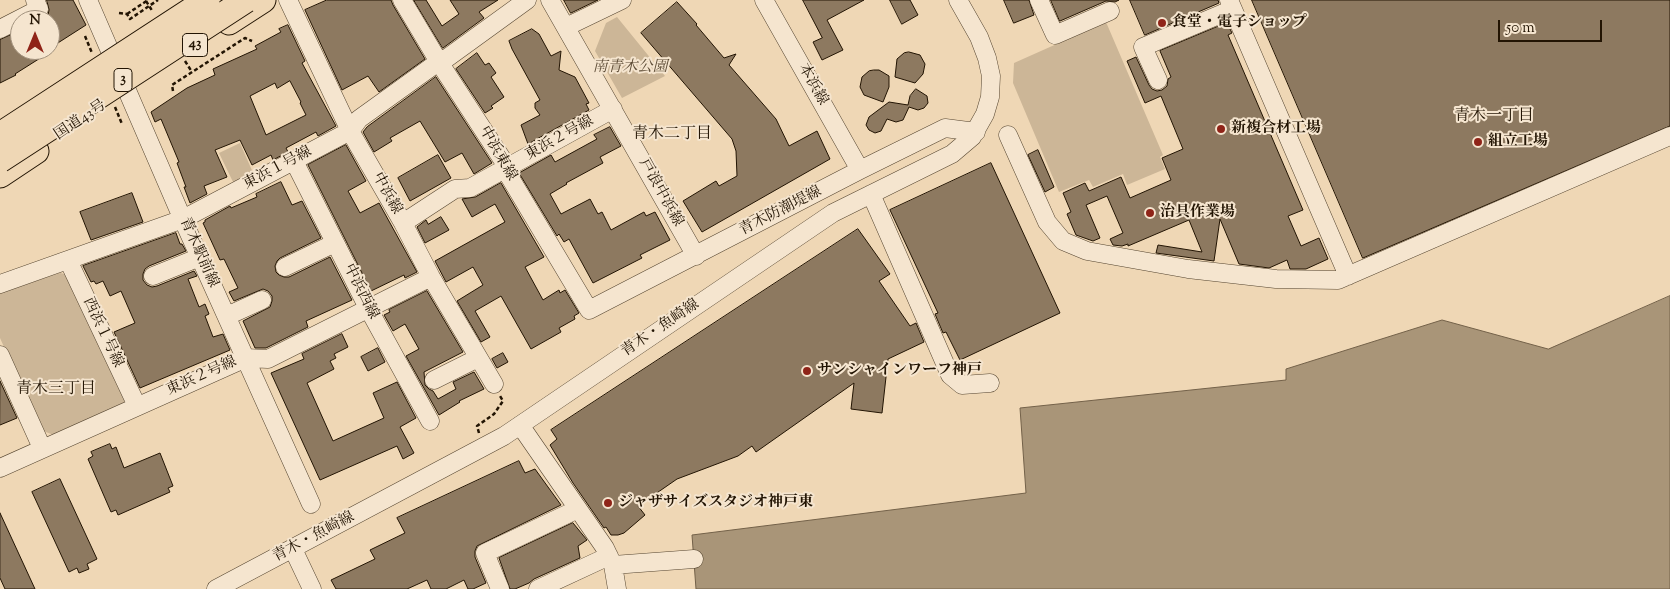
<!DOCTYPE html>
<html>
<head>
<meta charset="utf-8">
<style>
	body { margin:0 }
	#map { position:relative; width:1670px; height:589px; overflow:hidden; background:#efd7b5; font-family:"Sorts Mill Goudy",serif }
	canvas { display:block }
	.north { position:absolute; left:10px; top:10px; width:50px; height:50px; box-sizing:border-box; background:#f5e5cf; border:1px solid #a1917d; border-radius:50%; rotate:0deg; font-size:14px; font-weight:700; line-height:20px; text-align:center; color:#221403 }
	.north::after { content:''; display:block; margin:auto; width:18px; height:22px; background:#8f2418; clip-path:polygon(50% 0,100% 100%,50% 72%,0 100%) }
	.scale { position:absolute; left:1498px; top:20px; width:104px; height:22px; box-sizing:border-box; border:2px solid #221403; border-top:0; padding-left:6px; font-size:15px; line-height:18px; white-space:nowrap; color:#221403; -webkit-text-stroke:4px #f5e5cf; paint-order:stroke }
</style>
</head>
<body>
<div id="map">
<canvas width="1670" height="589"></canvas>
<div class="north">N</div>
<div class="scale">50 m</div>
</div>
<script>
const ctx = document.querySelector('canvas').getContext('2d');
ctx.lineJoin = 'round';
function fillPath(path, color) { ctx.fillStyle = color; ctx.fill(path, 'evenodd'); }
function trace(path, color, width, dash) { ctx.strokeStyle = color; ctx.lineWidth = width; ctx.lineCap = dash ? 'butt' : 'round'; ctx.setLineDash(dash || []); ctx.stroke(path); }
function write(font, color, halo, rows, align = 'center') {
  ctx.font = font + ' "Sorts Mill Goudy","Noto Serif JP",serif'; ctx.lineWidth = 4; ctx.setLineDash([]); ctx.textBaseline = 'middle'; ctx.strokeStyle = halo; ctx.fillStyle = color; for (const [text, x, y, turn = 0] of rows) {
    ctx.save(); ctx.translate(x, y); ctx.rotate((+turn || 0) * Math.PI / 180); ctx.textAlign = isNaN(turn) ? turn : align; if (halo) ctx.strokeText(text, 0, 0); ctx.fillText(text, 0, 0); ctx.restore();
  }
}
fillPath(new Path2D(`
	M617 17 665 76 622 98 595 51 606 23Z
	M1106 22 1163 155 1160 157 1165 169 1127 185 1123 174 1093 187 1089 180 1059 192 1013 83 1014 63Z
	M240 143 254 175 234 184 219 153Z
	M60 273 70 275 126 397 122 407 56 436 41 430 0 338V293Z`), '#ccb697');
const water = new Path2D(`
	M1670 296V589H696L692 535 1026 493 1020 408 1286 380V369L1442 320 1548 349Z`);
fillPath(water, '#a99578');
trace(water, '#736149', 1);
const building = new Path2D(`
	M47 0H73L86 25 50 48V20H41L48 15 49 10Z
	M327 0H391L393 5 425 59 379 92 368 76 342 90 305 10Z
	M414 0H426L442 26 459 14 450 0H498L479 12 484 18 443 48Z
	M564 0H598L571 13Z
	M803 0H864L827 20 843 50 822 60 813 42 822 38Z
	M890 0H910L918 15 902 24Z
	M1004 0H1029L1034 15 1014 23Z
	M1051 0H1119L1115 2 1106 1 1060 21Z
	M1130 0H1218L1219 3 1145 35Z
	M1252 0H1670V126L1363 258Z
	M677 2 697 24 696 25 724 58 736 54 729 65 776 119 789 146 817 131 830 159 702 232 683 201 716 181 719 186 737 176 736 151 732 139 641 33Z
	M1227 23 1232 33 1228 35 1303 210 1288 216 1301 246 1319 238 1328 259 1306 269H1290L1287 260 1269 268 1239 264 1220 219 1214 261 1156 253 1158 245 1202 252 1189 220 1128 246V244L1122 246 1113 245 1110 239 1123 233 1107 196 1086 205 1100 238 1093 241 1076 235 1067 214 1071 212 1063 193 1085 183 1089 191 1121 177 1130 198 1171 180 1162 158 1183 149 1161 96 1145 103 1127 61 1136 57 1149 85 1152 89 1157 91 1162 90 1167 86 1168 79 1171 77 1160 51Z
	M288 25 305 61 302 63 336 126 318 136 316 132 286 148 288 152 273 160 271 155 252 165 240 140 215 150 227 177 204 186 207 194 190 203 184 187H186L177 163 179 162 161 119 155 122 151 112 187 88 215 75 213 69 257 49 255 46 281 32 279 29ZM290 81 301 102 300 103 306 115 266 135 250 96 275 83 277 88Z
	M532 29 539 34 551 56 561 51 559 70 575 77 589 103 586 104 589 110 528 144 521 125 540 115 535 108V103L540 100 512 49 509 41Z
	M20 31V50H53L15 74 16 75 0 83V40Z
	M909 52 920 55 925 64 923 74 915 83 895 77 897 59 904 53Z
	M477 53 485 65 489 63 496 73 491 77 504 97 491 106 493 108 485 113 456 69Z
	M874 70H879L889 76V87L883 102 864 95 860 87 862 77 869 71Z
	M436 77 492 163 474 174 462 153 445 162 420 121 390 138 392 141 374 152 363 132 367 127Z
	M916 89 927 96 928 103 924 108 918 110 909 107 903 120 896 122 887 119 881 131 875 133 869 130 866 125 869 117 889 102 908 105 910 96Z
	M610 127 621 146 600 157 603 163 566 183 567 184 550 194 561 214 590 199 598 214 602 212 611 230 644 212 646 216 655 212 670 240 640 255 642 258 593 283 569 239 564 242 559 234 557 236 519 173 551 155 555 162 597 139 594 135Z
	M346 145 366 181 348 191 360 213 379 203 417 272 405 278 404 275 371 291 308 165Z
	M1038 150 1054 187 1045 192 1028 155Z
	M438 155 451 178 410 201 398 178Z
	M991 163 1060 313 960 360 946 332 943 333 935 314 938 313 890 210Z
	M281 182 292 205 302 201 321 238 280 258 277 261 275 266 276 272 279 275 284 277H289L330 257 352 300 306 321 308 327 266 348H255L243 321 270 307 272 301V296L268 291 263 289 234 301 229 292 238 288 224 259 220 260 203 223 205 222V220L230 206 231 208 257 197 256 194Z
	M501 183 544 257 525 267 543 300 559 290 560 293 565 290 579 313 574 316 575 319 559 328 561 332 531 349 501 296 475 311 490 337 481 342 457 301 483 285 473 267 446 282 435 261 505 222 495 204 472 217 462 199 475 197Z
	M132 193 143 222 91 240 80 212Z
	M441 217 449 230 425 243 417 227 426 220 428 224Z
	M858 229 890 274 879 281 910 326 916 323 924 342 888 359 882 413 851 409 854 383 756 452 752 446 738 456 677 479 638 506 645 515 624 533 618 535H611L606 527 604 528 573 483 550 445 557 439 551 430Z
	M176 233 180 244H182L186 251 149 266 145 269 143 274V280L147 285 152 287 157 286 194 271 197 276 188 279 199 307 205 304 209 314 205 316 213 337 223 334 230 350 140 388 114 332 135 323 121 291 110 296 103 281 96 284 94 281 91 282 83 266Z
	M427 291 463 352 424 372 425 385 429 389 433 391 438 399 456 389 453 382 474 372 484 389 459 401 460 402 439 415 406 356 419 349 405 324 393 331 384 315 390 312 389 310Z
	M342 334 348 347 334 354 336 358 330 361 334 369 307 383 333 441 384 418 373 393 397 382 416 418 400 427 414 453 403 459 397 446 320 480 271 373 304 359 302 354Z
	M378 348 385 362 368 371 361 357Z
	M503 353 508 362 497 368 492 359Z
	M0 381 17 418 0 425Z
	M110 444 112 449 116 447 124 468 160 453 173 486 168 488 170 492 118 515 116 510 111 512 88 459 93 456 91 452Z
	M519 461 525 473 535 469 561 505 477 546 475 551V557L486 583 473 589H468L464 580 446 589H431L427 580 407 589H336L331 580 375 559 370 550 405 533 397 518Z
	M60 479 97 559 87 564 89 569 79 573 77 568 69 572 32 492Z
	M0 513 35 589H5L0 578Z
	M573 523 587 540 578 546 580 558 534 579 529 583 515 589H510L499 558Z`);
fillPath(building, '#8d7960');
trace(building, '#221403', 1);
const minor = new Path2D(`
	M88 0 183 220 311 504
	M288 0 350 131 403 223 431 277 494 384
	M402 0 439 62 508 168 509 176 589 310 860 170 945 128 976 132
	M550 0 696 256
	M764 0 860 170
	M1039 0 1055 35 1110 11
	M1229 0 1348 276
	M566 27 622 0
	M0 29 39 9 35 0
	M1158 80 1143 47 1233 9
	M1008 135 1047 222 1063 241 1087 251 1188 269 1276 279 1338 280 1670 136
	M294 161 368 308 430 421
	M871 194 950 375 962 385 990 383
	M403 223 455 189 470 188 613 109
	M68 260 137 406
	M285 267 335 243
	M153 276 200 257
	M0 284 183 219 350 131 359 119 434 65 447 58 527 0
	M227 316 262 300
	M0 355 42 448
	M434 380 478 358
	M520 425 605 548 613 565 617 589
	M0 468 246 358 268 359 431 277
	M293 549 312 589
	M613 565 694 559
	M216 589 504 436 833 213 952 154 972 137 985 114 990 97 991 76 987 58 979 37 958 0
	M500 589 485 553 578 509
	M538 589 609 556`);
const highway = new Path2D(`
	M229 22 263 0
	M0 175 36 151`);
trace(minor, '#554530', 19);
trace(highway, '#221403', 27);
trace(new Path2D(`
	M119 13 127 14 130 19 158 0
	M127 14 148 0
	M85 36 92 53
	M173 91 172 85 245 38 252 41
	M115 107 122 124
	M479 433 477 426 494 414 503 401 500 396`), '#221403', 2.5, [4, 2.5]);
trace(minor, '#f5e5cf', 18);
trace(highway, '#efd7b5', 25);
const highwayBridge = new Path2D(`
	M0 135 207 0
	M0 160 246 0`);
trace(highwayBridge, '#221403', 27, []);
trace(new Path2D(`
	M146 1 153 12
	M185 61 192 72`), '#221403', 2.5, [4, 2.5]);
trace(highwayBridge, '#efd7b5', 25);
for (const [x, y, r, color] of [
	[1162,23,5,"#8f2418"],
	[1221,129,5,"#8f2418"],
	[1478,142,5,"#8f2418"],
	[1150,213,5,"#8f2418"],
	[807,371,5,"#8f2418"],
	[608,503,5,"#8f2418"]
]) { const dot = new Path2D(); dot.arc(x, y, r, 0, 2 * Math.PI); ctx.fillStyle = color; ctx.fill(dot); trace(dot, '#f5e5cf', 2); }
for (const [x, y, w] of [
	[195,45,25],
	[123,80,18]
]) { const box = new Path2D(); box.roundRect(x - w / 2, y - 11.5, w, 23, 4); ctx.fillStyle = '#f5e5cf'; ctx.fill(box); trace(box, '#221403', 1); }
write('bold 14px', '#221403', null, [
	["43",195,45],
	["3",123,80]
]);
write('bold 15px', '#221403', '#f5e5cf', [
	["食堂・電子ショップ",1172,23],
	["新複合材工場",1231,129],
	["組立工場",1488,142],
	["治具作業場",1160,213],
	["サンシャインワーフ神戸",817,371],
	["ジャザサイズスタジオ神戸東",618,503]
], 'left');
write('italic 15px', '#5e4d37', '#f5e5cf', [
	["南青木公園",630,68]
]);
write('15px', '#221403', '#f5e5cf', [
	["本浜線",812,85,61],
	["国道43号",81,121,-34],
	["東浜２号線",560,139,-29],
	["中浜東線",497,154,60],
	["東浜１号線",278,169,-28],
	["戸浪中浜線",660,193,61],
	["中浜線",386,194,61],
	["青木防潮堤線",781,212,-27],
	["青木駅前線",198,253,66],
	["中浜西線",360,292,63],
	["青木・魚崎線",661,329,-34],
	["西浜１号線",102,333,65],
	["東浜２号線",202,377,-24],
	["青木・魚崎線",314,538,-28]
]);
write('16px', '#221403', '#f5e5cf', [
	["青木一丁目",1494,117],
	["青木二丁目",672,135],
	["青木三丁目",56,390]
]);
</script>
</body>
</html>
